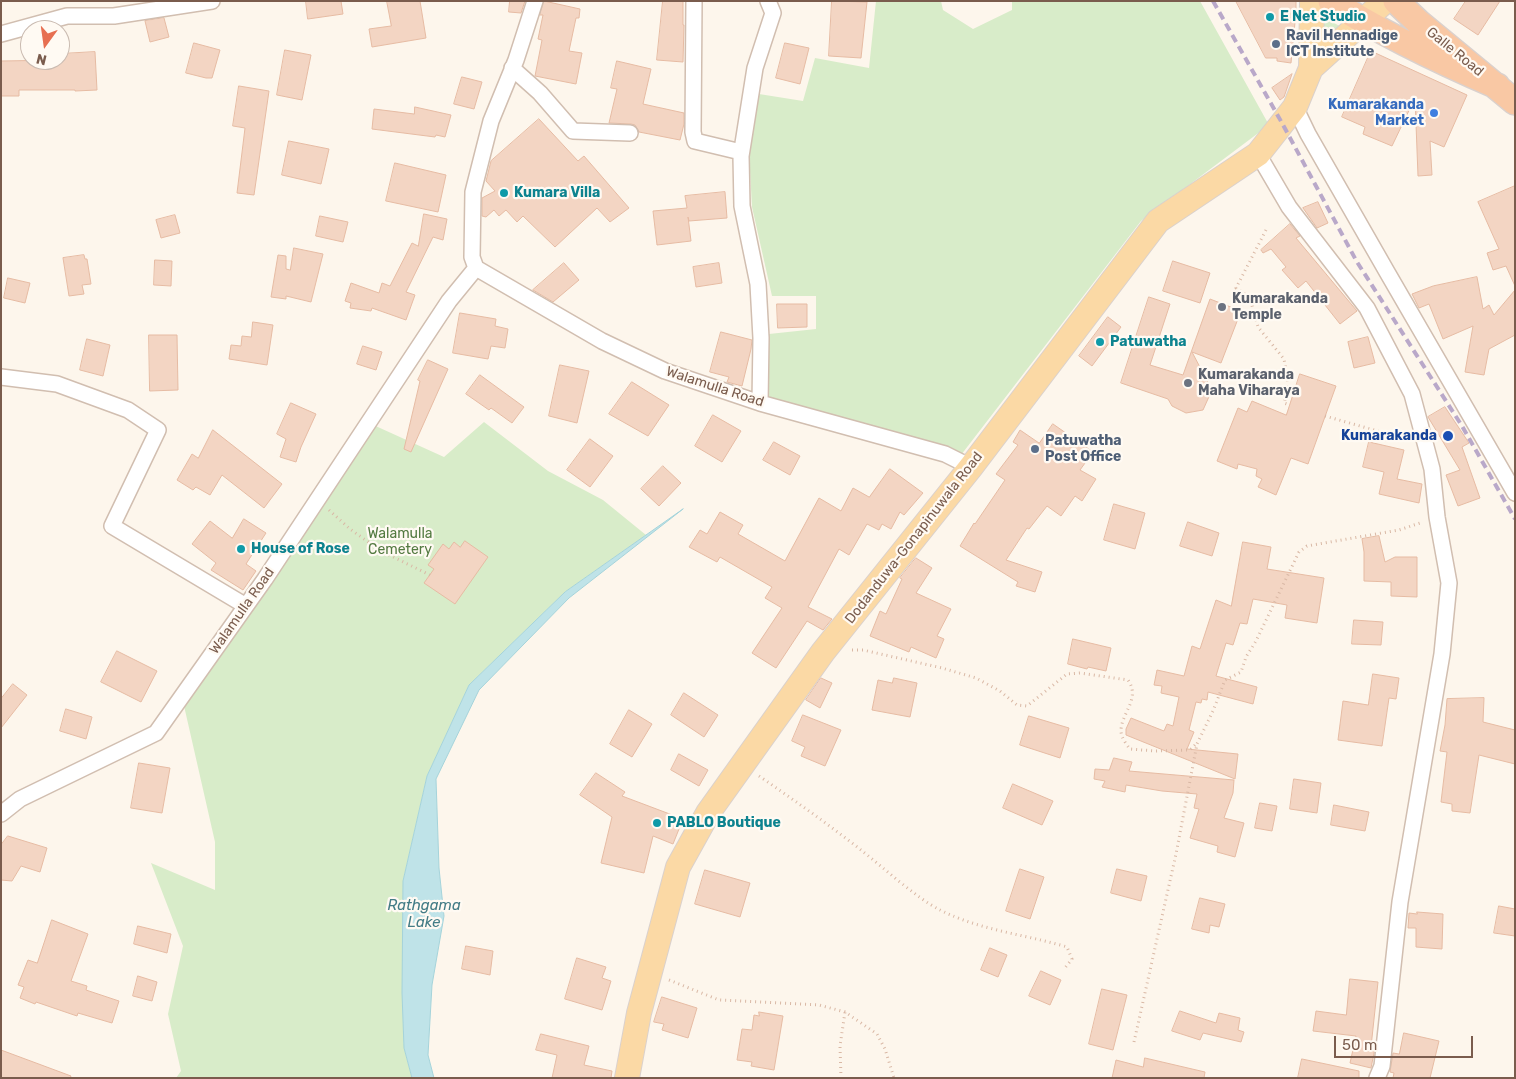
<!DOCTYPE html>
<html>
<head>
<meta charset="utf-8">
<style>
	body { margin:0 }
	#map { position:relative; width:1516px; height:1079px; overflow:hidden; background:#fdf6ec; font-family:Rubik,sans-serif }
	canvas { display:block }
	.frame { position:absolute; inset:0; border:2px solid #7a5c4d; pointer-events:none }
	.north { position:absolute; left:20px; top:20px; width:50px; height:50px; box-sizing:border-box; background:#fffaf3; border:1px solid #cabbb1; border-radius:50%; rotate:194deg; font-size:14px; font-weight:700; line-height:20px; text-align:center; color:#7a5c4d }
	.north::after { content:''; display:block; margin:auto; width:18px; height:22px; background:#e76f51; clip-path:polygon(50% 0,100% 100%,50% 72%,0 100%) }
	.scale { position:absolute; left:1334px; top:1036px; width:139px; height:22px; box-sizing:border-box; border:2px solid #7a5c4d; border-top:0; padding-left:6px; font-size:15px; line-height:18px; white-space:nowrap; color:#7a5c4d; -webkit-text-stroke:4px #fffaf3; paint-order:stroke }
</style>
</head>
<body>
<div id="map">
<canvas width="1516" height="1079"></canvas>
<div class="frame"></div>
<div class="north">N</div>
<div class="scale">50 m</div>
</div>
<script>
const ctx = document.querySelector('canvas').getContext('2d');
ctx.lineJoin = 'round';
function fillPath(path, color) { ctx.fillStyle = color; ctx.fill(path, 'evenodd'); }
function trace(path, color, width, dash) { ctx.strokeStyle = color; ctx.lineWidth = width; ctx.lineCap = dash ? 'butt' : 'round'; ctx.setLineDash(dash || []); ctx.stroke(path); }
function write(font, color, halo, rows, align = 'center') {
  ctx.font = font + ' Rubik,sans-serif'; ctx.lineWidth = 4.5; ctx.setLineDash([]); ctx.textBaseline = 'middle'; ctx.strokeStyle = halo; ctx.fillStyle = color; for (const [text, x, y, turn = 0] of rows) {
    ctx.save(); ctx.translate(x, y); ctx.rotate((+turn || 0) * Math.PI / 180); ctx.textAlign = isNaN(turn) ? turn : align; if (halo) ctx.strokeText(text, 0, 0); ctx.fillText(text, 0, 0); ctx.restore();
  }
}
fillPath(new Path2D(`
	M876 1H941L943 10 973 29 1012 10V1H1200L1269 125 1141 221 961 455 768 400 769 334 816 329V296H772L752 207 749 152 759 94 803 101 815 58 869 68Z
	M1327 19 1345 29 1319 46 1322 20Z
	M484 422 548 471 603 500 646 535 565 592 469 685 427 776 403 881 404 1048 412 1078H176L181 1071 168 1014 183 946 151 863 215 890V842L182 697 369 423 444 457Z`), '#d8ecc9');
const water = new Path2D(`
	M683 509 569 598 479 690 436 779 439 868 444 916 432 985 428 1055 434 1078H412L404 1048 402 993 403 881 427 776 469 685 565 592Z`);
fillPath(water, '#bfe3e8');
trace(water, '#a5d3da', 1);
const building = new Path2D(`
	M306 1H341L343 14 308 19Z
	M387 1H420L426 38 372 47 369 29 391 26Z
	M510 1H525L521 13 509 12Z
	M544 1 580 9 579 18H576L569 51 582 53 576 84 535 76 542 40 538 39 543 15H540Z
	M663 1H683V25H684L683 62 657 60Z
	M832 1 867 2 861 58 829 56Z
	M1236 1H1296V12L1291 63 1277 61V58H1266Z
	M1466 1H1500L1478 35 1454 19Z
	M164 18 169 37 150 42 145 21Z
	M194 43 220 50 212 78H206L186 73Z
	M785 43 809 48 800 84 776 78Z
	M285 50 311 55 302 100 277 95Z
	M1371 51 1467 95 1444 147 1430 141 1432 175 1418 176 1415 98 1392 146 1363 134 1365 127 1342 117Z
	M95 52 97 90 75 91V90H19V96H1V61L60 60V54Z
	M617 61 651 69 643 104 684 113V124L680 140 639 132 635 125 631 124 609 123 617 89 611 88Z
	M1292 74 1284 97 1280 100 1272 88Z
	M462 77 482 82 474 109 454 104Z
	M239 86 269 91 254 195 237 193 245 128 233 126Z
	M415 107 451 115 445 137 436 135 435 137 372 129 374 109 414 114Z
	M539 119 578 161 584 156 629 208 610 222 597 208 555 247 523 216 517 222 506 210 499 216 494 210 486 217 482 216V198L495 191 486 181 491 161Z
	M289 141 329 149 321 184 282 175Z
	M395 163 446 175 438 212 386 201Z
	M1515 186V286L1506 266 1493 270 1487 253 1499 249 1478 202Z
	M725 192 727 218 689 221 688 217 691 241 657 245 653 211 687 208 685 196Z
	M1318 202 1328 223 1317 228 1303 208Z
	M424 214 447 219 443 240 433 237 406 292 415 295 406 320 372 308 371 311 350 308 351 303 345 301 351 283 379 293 382 283 390 286 412 243 418 246Z
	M175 215 180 233 161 238 156 220Z
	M320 216 348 222 343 242 316 236Z
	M1290 224 1300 236 1296 238 1357 311 1340 324 1306 281 1298 288 1282 270 1286 267 1271 249 1263 253 1261 250Z
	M294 248 323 254 311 302 286 296V299L271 297 278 255 286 256V269L290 270Z
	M84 255 85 259H87L91 284 82 285 84 294 69 296 63 258Z
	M155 260 172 261 171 286 154 285Z
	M1173 261 1210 273 1200 303 1163 291Z
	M564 263 579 280 553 302 533 290Z
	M719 263 722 283 696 287 693 267Z
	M1477 277 1483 309 1489 305 1494 315 1515 290V335L1489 349 1484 375 1465 372 1473 326 1443 339 1429 304 1419 308 1412 294 1433 286Z
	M8 278 30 283 25 303 4 298Z
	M1149 297 1170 304 1150 365 1183 375 1210 299 1241 311 1221 363 1192 352 1212 390 1203 410 1186 413 1172 406 1168 399 1121 383Z
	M777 304H807V327L778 328Z
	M460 313 496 319 495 326 508 329 505 348 491 346 488 359 453 353Z
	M1108 317 1121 327 1092 366 1079 356Z
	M253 322 273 325 267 365 229 359 231 345 241 346 242 336 251 337Z
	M721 332 752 340 751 349 742 386 727 382 729 377 710 372Z
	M149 335H177L178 390 150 391Z
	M1368 337 1375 363 1354 368 1348 342Z
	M87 339 110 345 103 376 80 370Z
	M363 346 382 352 376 370 357 364Z
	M428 360 448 369 411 452 404 449 420 381 418 380Z
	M560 365 589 371 577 423 549 416Z
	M1300 374 1336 386 1308 464 1291 458 1276 495 1258 487 1262 479 1256 476 1257 469 1238 464 1237 469 1217 461 1238 408 1247 412 1252 401 1286 415Z
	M480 375 524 407 512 423 491 408 489 410 466 394Z
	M632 382 669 405 648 436 609 414Z
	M291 403 316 414 301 447 296 462 280 457 286 439 277 434Z
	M1445 407 1469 443 1462 447 1480 498 1458 506 1446 475 1460 470 1428 417Z
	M713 415 741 431 722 462 695 446Z
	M1053 424 1093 452 1080 470 1096 479 1082 501 1075 496 1061 516 1047 506 1029 529 1027 528 1006 560 1042 572 1035 592 1016 586 1018 582 960 546 974 523 975 524 1005 480 996 474 1018 445 1013 442 1020 430 1039 443Z
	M213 430 282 484 264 508 222 475 210 495 196 487 193 490 177 480 192 454 198 458Z
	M590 439 613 456 590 487 567 470Z
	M774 442 800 456 790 475 763 460Z
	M1369 442 1404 450 1397 479 1422 484 1419 503 1379 494 1384 472 1363 467Z
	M663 466 681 483 659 506 641 489Z
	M890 469 923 493 904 515 900 512 891 529 882 524 879 530 867 524 849 555 839 549 808 607 832 619 823 630 807 621 776 668 752 653 782 608 765 598 772 587 720 557 717 562 689 547 700 530 707 534 720 512 743 525 738 534 785 561 819 498 841 511 853 488 869 497Z
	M1114 504 1145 513 1135 549 1104 540Z
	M244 519 266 533 246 564 256 571 243 590 211 570 216 563 192 544 210 521 232 538Z
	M1188 522 1219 533 1212 556 1180 546Z
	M1379 536 1385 562 1395 557H1417V597L1391 596V582L1364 581V552L1362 539Z
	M465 541 488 557 455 604 424 583 434 569 428 565 443 544 449 549 454 542 460 547Z
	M1243 542 1271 547 1267 569 1324 578 1317 623 1285 618 1287 605 1253 599 1247 624 1240 623 1233 645 1226 643 1216 676 1257 687 1253 704 1208 692 1207 700 1202 699 1201 703 1196 702 1189 730 1194 732 1187 749 1238 754 1235 779 1126 735V729L1131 718 1164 731 1167 724 1173 726 1179 697 1161 693 1162 686 1154 685 1157 670 1184 676 1192 646 1200 649 1216 600 1231 606Z
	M916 558 932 568 916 593 951 609 937 636 944 639 936 658 911 647 909 652 870 636 880 611 886 614 902 579 900 578Z
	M1354 620 1383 622 1381 645 1352 644Z
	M1073 639 1111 648 1106 671 1088 667 1087 669 1068 664Z
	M117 651 157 671 141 702 101 682Z
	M1373 674 1399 678 1396 699 1389 698 1382 746 1338 740 1343 701 1368 705Z
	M821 678 832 683 820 708 806 700Z
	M894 678 917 683 910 717 872 710 878 680 892 683Z
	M13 684 27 695 1 728V699Z
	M684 693 718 715 704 737 671 715Z
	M1484 698 1483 722 1515 730V764L1479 755 1470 813 1452 811V804L1441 802 1447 752 1440 751 1445 725 1447 699Z
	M66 709 92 717 86 739 60 731Z
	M629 710 652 724 632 757 610 744Z
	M803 715 841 730 825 766 801 756 805 747 792 741Z
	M1029 716 1069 728 1060 758 1020 745Z
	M679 754 708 770 699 786 671 770Z
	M1114 758 1132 762 1129 771 1234 780 1233 793 1224 818 1244 823 1235 857 1217 852 1218 846 1190 838 1199 809 1194 808 1197 794 1162 791 1126 785 1125 792 1102 787 1105 781 1094 779 1095 769 1109 770Z
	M139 763 170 768 162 813 131 808Z
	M596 773 625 792 622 796 683 819 673 844 653 836 644 873 601 863 612 817 580 795Z
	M1294 779 1321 783 1317 813 1290 809Z
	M1013 784 1053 801 1042 825 1003 808Z
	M1260 803 1277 806 1272 831 1255 828Z
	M1334 805 1369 812 1365 831 1331 825Z
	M8 836 47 848 40 872 21 866 12 881 1 880V845Z
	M1020 869 1044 877 1030 919 1006 911Z
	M1117 869 1147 876 1141 901 1111 893Z
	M705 870 750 883 740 917 695 904Z
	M1200 898 1225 904 1219 927 1210 925 1209 933 1192 929Z
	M1499 906 1515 909V936L1494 933Z
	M1417 912 1443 914 1442 949 1416 947V928H1408L1409 913 1417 914Z
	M52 920 88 934 71 981 87 986 86 990 119 1001 112 1023 78 1013 77 1016 36 1002 35 1004 20 998 24 987 18 985 28 960 37 963Z
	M138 926 171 934 167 953 134 944Z
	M466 946 493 951 490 975 462 969Z
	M990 948 1007 955 998 977 981 970Z
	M577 958 606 967 602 978 611 981 602 1010 565 999Z
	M1041 971 1061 980 1050 1005 1029 996Z
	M138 976 157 982 152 1001 133 996Z
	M1350 979 1378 982 1371 1047 1375 1048 1371 1068 1350 1063 1356 1036 1313 1031 1316 1011 1346 1015Z
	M1102 989 1127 995 1113 1050 1089 1044Z
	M662 997 697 1008 688 1038 662 1030 664 1024 654 1022Z
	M1180 1011 1216 1023 1219 1013 1240 1018 1238 1030 1244 1032 1241 1042 1203 1033 1200 1040 1172 1031Z
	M759 1012 783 1016 774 1070 751 1066 752 1062 737 1060 742 1029 752 1030 754 1015 759 1016Z
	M1404 1033 1439 1041 1430 1078H1393L1394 1073 1390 1072 1393 1053 1399 1054Z
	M541 1034 589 1046 584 1065 612 1071 611 1078H552L557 1055 536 1050Z
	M1 1050 71 1076 70 1078H1Z
	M1145 1058 1205 1072 1204 1078H1112L1116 1060 1143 1067Z
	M1302 1059 1359 1071V1078H1298Z`);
fillPath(building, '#f3d5c3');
trace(building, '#e6bba3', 1);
const minor = new Path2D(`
	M694 1 693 132 695 141 741 152
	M1 34 67 16H114L212 1
	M512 68 540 93 573 131 630 133
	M1295 107 1308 134 1387 272 1515 493
	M1258 154 1289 207 1367 308 1412 394 1432 469 1437 517 1449 583 1442 654 1400 902 1382 1066 1377 1078
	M476 268 602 341 665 371 760 403 945 454 971 467
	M1 377 57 384 128 410 158 430 112 526 246 606
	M760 403 761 338 758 284 742 206 741 156 755 68 773 13 768 1
	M1 814 20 799 156 733 265 579 449 301 476 268 472 257 473 192 491 121 516 60 535 1`);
const primary = new Path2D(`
	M1311 68 1385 1
	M627 1078 639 1013 678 867 708 813 823 652 971 467 1158 221 1258 154 1295 107 1311 68 1312 1`);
const trunk = new Path2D(`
	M1331 1C1384 35 1439 61 1497 86
	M1396 1 1418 22 1515 102`);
trace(minor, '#d1beb0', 18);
trace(primary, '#dad1cd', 26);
trace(trunk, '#dad1cd', 28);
trace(new Path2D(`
	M1266 230 1236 288 1246 295 1251 302 1258 327 1284 359 1289 387 1284 403 1290 405
	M1325 416 1409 440
	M329 510 350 529 381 551 430 575
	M852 650H863L942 668 976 678 1000 691 1017 705 1027 706 1067 674 1080 673 1128 680C1141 699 1121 713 1121 731 1121 737 1126 744 1130 749L1155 751 1190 750 1196 744
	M759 776C794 800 828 824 861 850 884 868 915 897 940 910 982 931 1024 934 1067 947L1072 959 1064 969
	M669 980 719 1000 819 1005 845 1012 877 1034 885 1049 894 1078
	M1134 1042 1176 854 1197 744 1213 711 1225 680 1241 672 1246 657 1256 641 1299 552 1307 546 1399 530 1423 522
	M841 1078 840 1046 845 1012`), '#d9b8a5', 3, [1, 4]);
trace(minor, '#fff', 15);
trace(primary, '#fbd9a5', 24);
trace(trunk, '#f9c8a4', 25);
trace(new Path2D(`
	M1213 1 1282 123 1357 262 1462 426 1515 519`), '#b9a8c9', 4, [8, 5]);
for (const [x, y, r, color] of [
	[1270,17,5,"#0f9aa8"],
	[1276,44,5,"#5c6f8a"],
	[1434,113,5,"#3f7fe0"],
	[504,193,5,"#0f9aa8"],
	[1222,307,5,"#6b7280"],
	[1100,342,5,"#0f9aa8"],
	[1188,383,5,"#6b7280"],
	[1448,436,6,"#1a4fb4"],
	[1035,449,5,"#5c6f8a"],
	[241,549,5,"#0f9aa8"],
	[657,823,5,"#0f9aa8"]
]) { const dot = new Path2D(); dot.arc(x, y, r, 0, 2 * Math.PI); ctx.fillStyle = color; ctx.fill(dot); trace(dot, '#fffaf3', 2); }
write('bold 14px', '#0d838f', '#fffaf3', [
	["E Net Studio",1280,17],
	["Kumara Villa",514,193],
	["Patuwatha",1110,342],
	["House of Rose",251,549],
	["PABLO Boutique",667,823]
], 'left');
write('bold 14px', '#4e5e75', '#fffaf3', [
	["Ravil Hennadige",1286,36],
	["ICT Institute",1286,52],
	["Patuwatha",1045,441],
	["Post Office",1045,457]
], 'left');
write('14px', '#7a5c4d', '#fffaf3', [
	["Galle Road",1455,52,39],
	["Walamulla Road",715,387,18],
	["Dodanduwa-Gonapinuwala Road",914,538,-52],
	["Walamulla Road",242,611,-55]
]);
write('bold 14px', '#366cbe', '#fffaf3', [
	["Kumarakanda",1424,105],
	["Market",1424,121]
], 'right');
write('bold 14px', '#5b616d', '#fffaf3', [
	["Kumarakanda",1232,299],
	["Temple",1232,315],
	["Kumarakanda",1198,375],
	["Maha Viharaya",1198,391]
], 'left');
write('bold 14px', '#164399', '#fffaf3', [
	["Kumarakanda",1437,436]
], 'right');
write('14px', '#537a41', '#fffaf3', [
	["Walamulla",400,534],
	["Cemetery",400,550]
]);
write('italic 15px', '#437c86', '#fffaf3', [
	["Rathgama",424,906],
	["Lake",424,923]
]);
</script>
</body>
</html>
